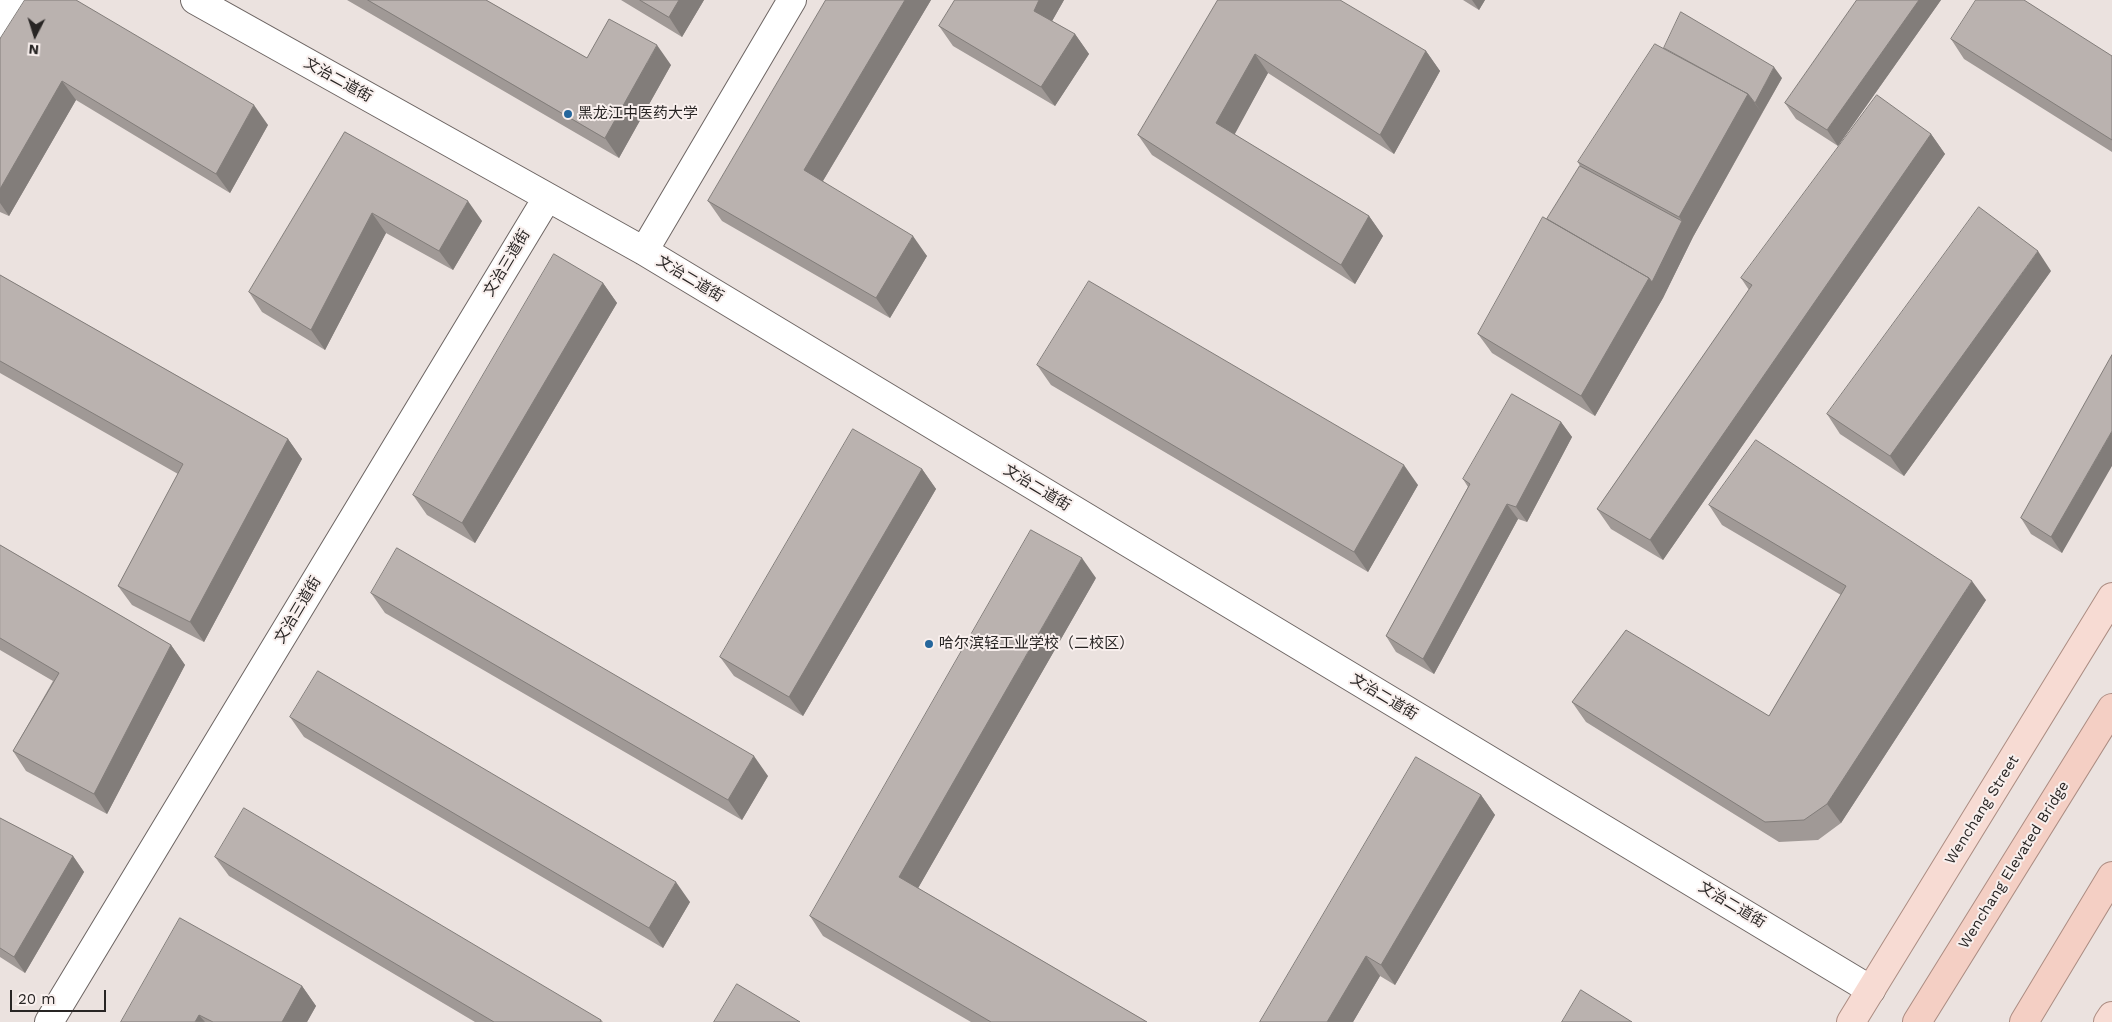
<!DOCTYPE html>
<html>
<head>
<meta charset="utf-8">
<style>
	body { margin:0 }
	#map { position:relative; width:2112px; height:1022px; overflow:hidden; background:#ebe2df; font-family:"Work Sans",sans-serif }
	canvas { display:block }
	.north { position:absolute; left:10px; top:10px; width:50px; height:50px; -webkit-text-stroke:4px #f8efed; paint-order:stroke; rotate:185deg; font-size:14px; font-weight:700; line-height:20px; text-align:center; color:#282524 }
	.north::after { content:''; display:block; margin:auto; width:18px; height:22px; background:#282524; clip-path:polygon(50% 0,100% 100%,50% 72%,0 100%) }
	.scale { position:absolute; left:10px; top:990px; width:96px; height:22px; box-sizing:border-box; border:2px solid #282524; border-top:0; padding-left:6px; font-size:15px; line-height:18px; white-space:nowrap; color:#282524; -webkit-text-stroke:4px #f8efed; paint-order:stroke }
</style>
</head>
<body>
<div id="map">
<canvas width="2112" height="1022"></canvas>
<div class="north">N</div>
<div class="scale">20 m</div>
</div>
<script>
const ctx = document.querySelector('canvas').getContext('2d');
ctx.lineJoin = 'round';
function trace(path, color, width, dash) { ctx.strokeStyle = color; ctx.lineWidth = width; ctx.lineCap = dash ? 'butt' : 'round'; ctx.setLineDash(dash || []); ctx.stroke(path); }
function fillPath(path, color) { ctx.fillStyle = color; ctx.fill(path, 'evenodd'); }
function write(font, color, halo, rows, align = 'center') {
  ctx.font = font + ' "Work Sans","Noto Sans SC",sans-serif'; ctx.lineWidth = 4; ctx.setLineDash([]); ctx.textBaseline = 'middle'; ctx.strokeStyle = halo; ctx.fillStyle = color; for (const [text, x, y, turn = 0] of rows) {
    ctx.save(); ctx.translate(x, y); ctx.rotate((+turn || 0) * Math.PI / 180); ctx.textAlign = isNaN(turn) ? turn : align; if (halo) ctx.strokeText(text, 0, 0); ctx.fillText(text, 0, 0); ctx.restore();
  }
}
const minor = new Path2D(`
	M0 25 15 0`);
const tertiary = new Path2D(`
	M195 0 644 251 1871 990
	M644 251 792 0
	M49 1022 547 198`);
const primary = new Path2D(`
	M1851 1022 2112 597
	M2108 1022 2112 1016`);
const trunk = new Path2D(`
	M1917 1022 2112 708
	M2024 1022 2112 876`);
trace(minor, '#6d6563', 29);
trace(tertiary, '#6d6563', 30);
trace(primary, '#ab8c82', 30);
trace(trunk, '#ab8c82', 30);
trace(minor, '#fff', 26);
trace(tertiary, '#fff', 28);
trace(primary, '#f7dbd3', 28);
trace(trunk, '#f4cfc4', 28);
fillPath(new Path2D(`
	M347 0H486L587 58 671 65 619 158Z
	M621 0H704L682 37Z
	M826 0H931L823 181 927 256 890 318 722 221 708 201Z
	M955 0H1064L1052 21 1075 34 1089 54 1055 106 953 46 939 26Z
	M1218 0 1426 51 1440 71 1394 154 1268 73 1234 134 1369 216 1383 236 1355 284 1152 155 1138 135Z
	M1463 0H1485L1479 10Z
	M1857 0H1941L1838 146 1796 119 1785 103Z
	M0 39 268 125 230 193 76 100 9 216 0 212Z
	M1951 39 2112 56V152L1964 59Z
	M1782 78 1693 237 1663 298 1595 416 1492 353 1478 334 1547 219 1580 166 1578 162Z
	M345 132 482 221 453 270 386 233 325 350 262 312 249 292Z
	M1931 134 1945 154 1663 560 1611 529 1597 509 1749 290 1741 278Z
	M2051 271 1904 476 1840 434 1827 414Z
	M0 275 288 439 302 459 204 642 132 605 118 586 178 474 0 373Z
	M603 283 617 303 475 543 427 515 413 495Z
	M2112 355 2062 553 2031 534 2021 518Z
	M1037 365 1418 485 1368 572 1051 385Z
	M1561 422 1572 437 1527 522 1518 519 1434 674 1396 652 1386 636 1468 487 1463 479Z
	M922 469 936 489 803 716 734 676 720 657Z
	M1709 505 1986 600 1841 823 1818 840 1779 842 1586 722 1572 702 1769 716 1841 595 1722 525Z
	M0 545 171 645 185 665 107 814 26 771 13 751 53 681 0 650Z
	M1096 578 918 888 1147 1022H971L823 936 810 916Z
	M371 593 768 776 742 820 385 613Z
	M290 717 690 902 663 948 304 737Z
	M1481 795 1495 815 1395 985 1380 976 1353 1022H1260Z
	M0 818 73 856 84 872 25 973 0 957Z
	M215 857 601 1020 603 1022H475L229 876Z
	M302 986 316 1006 307 1022H121Z`), '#a09996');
fillPath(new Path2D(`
	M679 0H704L682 37 669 17Z
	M905 0H931L818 189 804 170Z
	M1039 0H1064L1047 30 1034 11Z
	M1472 0H1485L1479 10Z
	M1919 0H1941L1838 146 1827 130Z
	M1075 34 1089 54 1055 106 1041 87Z
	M657 45 671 65 619 158 605 138Z
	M1426 51 1440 71 1394 154 1380 135Z
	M1255 54 1268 73 1230 143 1216 123Z
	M1774 67 1782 78 1762 113 1755 103Z
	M62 81 76 100 9 216 0 203V189Z
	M1748 94 1762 113 1693 237 1663 298 1595 416 1581 396 1649 278 1682 221 1679 217Z
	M254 105 268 125 230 193 216 174Z
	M1931 134 1945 154 1663 560 1650 540Z
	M468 201 482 221 453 270 439 251Z
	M372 213 386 233 325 350 311 330Z
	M1369 216 1383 236 1355 284 1341 265Z
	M913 236 927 256 890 318 876 298Z
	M2038 251 2051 271 1904 476 1890 456Z
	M603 283 617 303 475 543 462 523Z
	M1561 422 1572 437 1527 522 1516 507Z
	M2112 431V466L2062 553 2051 537Z
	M288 439 302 459 204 642 190 622Z
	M1404 465 1418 485 1368 572 1354 552Z
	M922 469 936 489 803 716 789 697Z
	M1507 504 1518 519 1434 674 1423 659Z
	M1082 558 1096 578 913 897 899 877Z
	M1972 581 1986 600 1841 823 1827 804Z
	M171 645 185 665 107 814 94 794Z
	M754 756 768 776 742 820 728 800Z
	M1481 795 1495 815 1395 985 1381 965Z
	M73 856 84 872 25 973 14 957Z
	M676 882 690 902 663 948 649 928Z
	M1366 956 1380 976 1353 1022H1327Z
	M302 986 316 1006 307 1022H282Z
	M199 1015 205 1022H195Z`), '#827d7a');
const building = new Path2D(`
	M25 0H76L254 105 216 174 62 81 0 189V39Z
	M368 0H486L587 58 609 19 657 45 605 138Z
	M640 0H679L669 17Z
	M826 0H905L804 170 913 236 876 298 708 201Z
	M955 0H1039L1034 11 1075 34 1041 87 939 26Z
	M1218 0H1340L1426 51 1380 135 1255 54 1216 123 1369 216 1341 265 1138 135Z
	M1857 0H1919L1827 130 1785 103Z
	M1976 0H2024L2112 56V140L1951 39Z
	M1681 12 1774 67 1755 103 1748 94 1664 48Z
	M1655 44 1748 94 1679 217 1578 162Z
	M1877 95 1931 134 1650 540 1597 509 1752 285 1741 278Z
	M345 132 468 201 439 251 372 213 311 330 249 292Z
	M1580 166 1682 221 1652 282 1649 278 1547 219Z
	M1979 207 2038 251 1890 456 1827 414Z
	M1543 217 1649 278 1581 396 1478 334Z
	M554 254 603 283 462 523 413 495Z
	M0 275 288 439 190 622 118 586 183 464 0 361Z
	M1089 281 1404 465 1354 552 1037 365Z
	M2112 355V431L2051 537 2021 518Z
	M1512 394 1561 422 1516 507 1507 504 1423 659 1386 636 1470 484 1463 479Z
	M853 429 922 469 789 697 720 657Z
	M1756 440 1972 581 1827 804 1804 820 1765 822 1572 702 1626 630 1769 716 1846 586 1709 505Z
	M1031 530 1082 558 899 877 1147 1022H991L810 916Z
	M0 545 171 645 94 794 13 751 59 673 0 638Z
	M397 548 754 756 728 800 371 593Z
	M318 671 676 882 649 928 290 717Z
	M1416 757 1481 795 1381 965 1366 956 1327 1022H1260Z
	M244 808 601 1020 600 1022H494L215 857Z
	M0 818 73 856 14 957 0 948Z
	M180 918 302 986 282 1022H213L199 1015 195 1022H121Z
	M737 984 800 1022H714Z
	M1581 990 1632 1022H1562Z`);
fillPath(building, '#bab2af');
trace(building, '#827d7a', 1);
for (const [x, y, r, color] of [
	[568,114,5,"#25669c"],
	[929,644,5,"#25669c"]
]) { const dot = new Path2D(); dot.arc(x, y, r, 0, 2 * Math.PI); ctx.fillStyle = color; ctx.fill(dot); trace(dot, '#f8efed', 2); }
write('15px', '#282524', '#f8efed', [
	["文治二道街",338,80,29],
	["文治三道街",507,263,-59],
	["文治二道街",690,279,31],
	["文治二道街",1037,488,31],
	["文治三道街",298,610,-59],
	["文治二道街",1384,697,31],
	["Wenchang Street",1982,810,-58],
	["Wenchang Elevated Bridge",2014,865,-58],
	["文治二道街",1732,905,31]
]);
write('15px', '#282524', '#f8efed', [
	["黑龙江中医药大学",578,114],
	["哈尔滨轻工业学校（二校区）",939,644]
], 'left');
</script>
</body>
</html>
